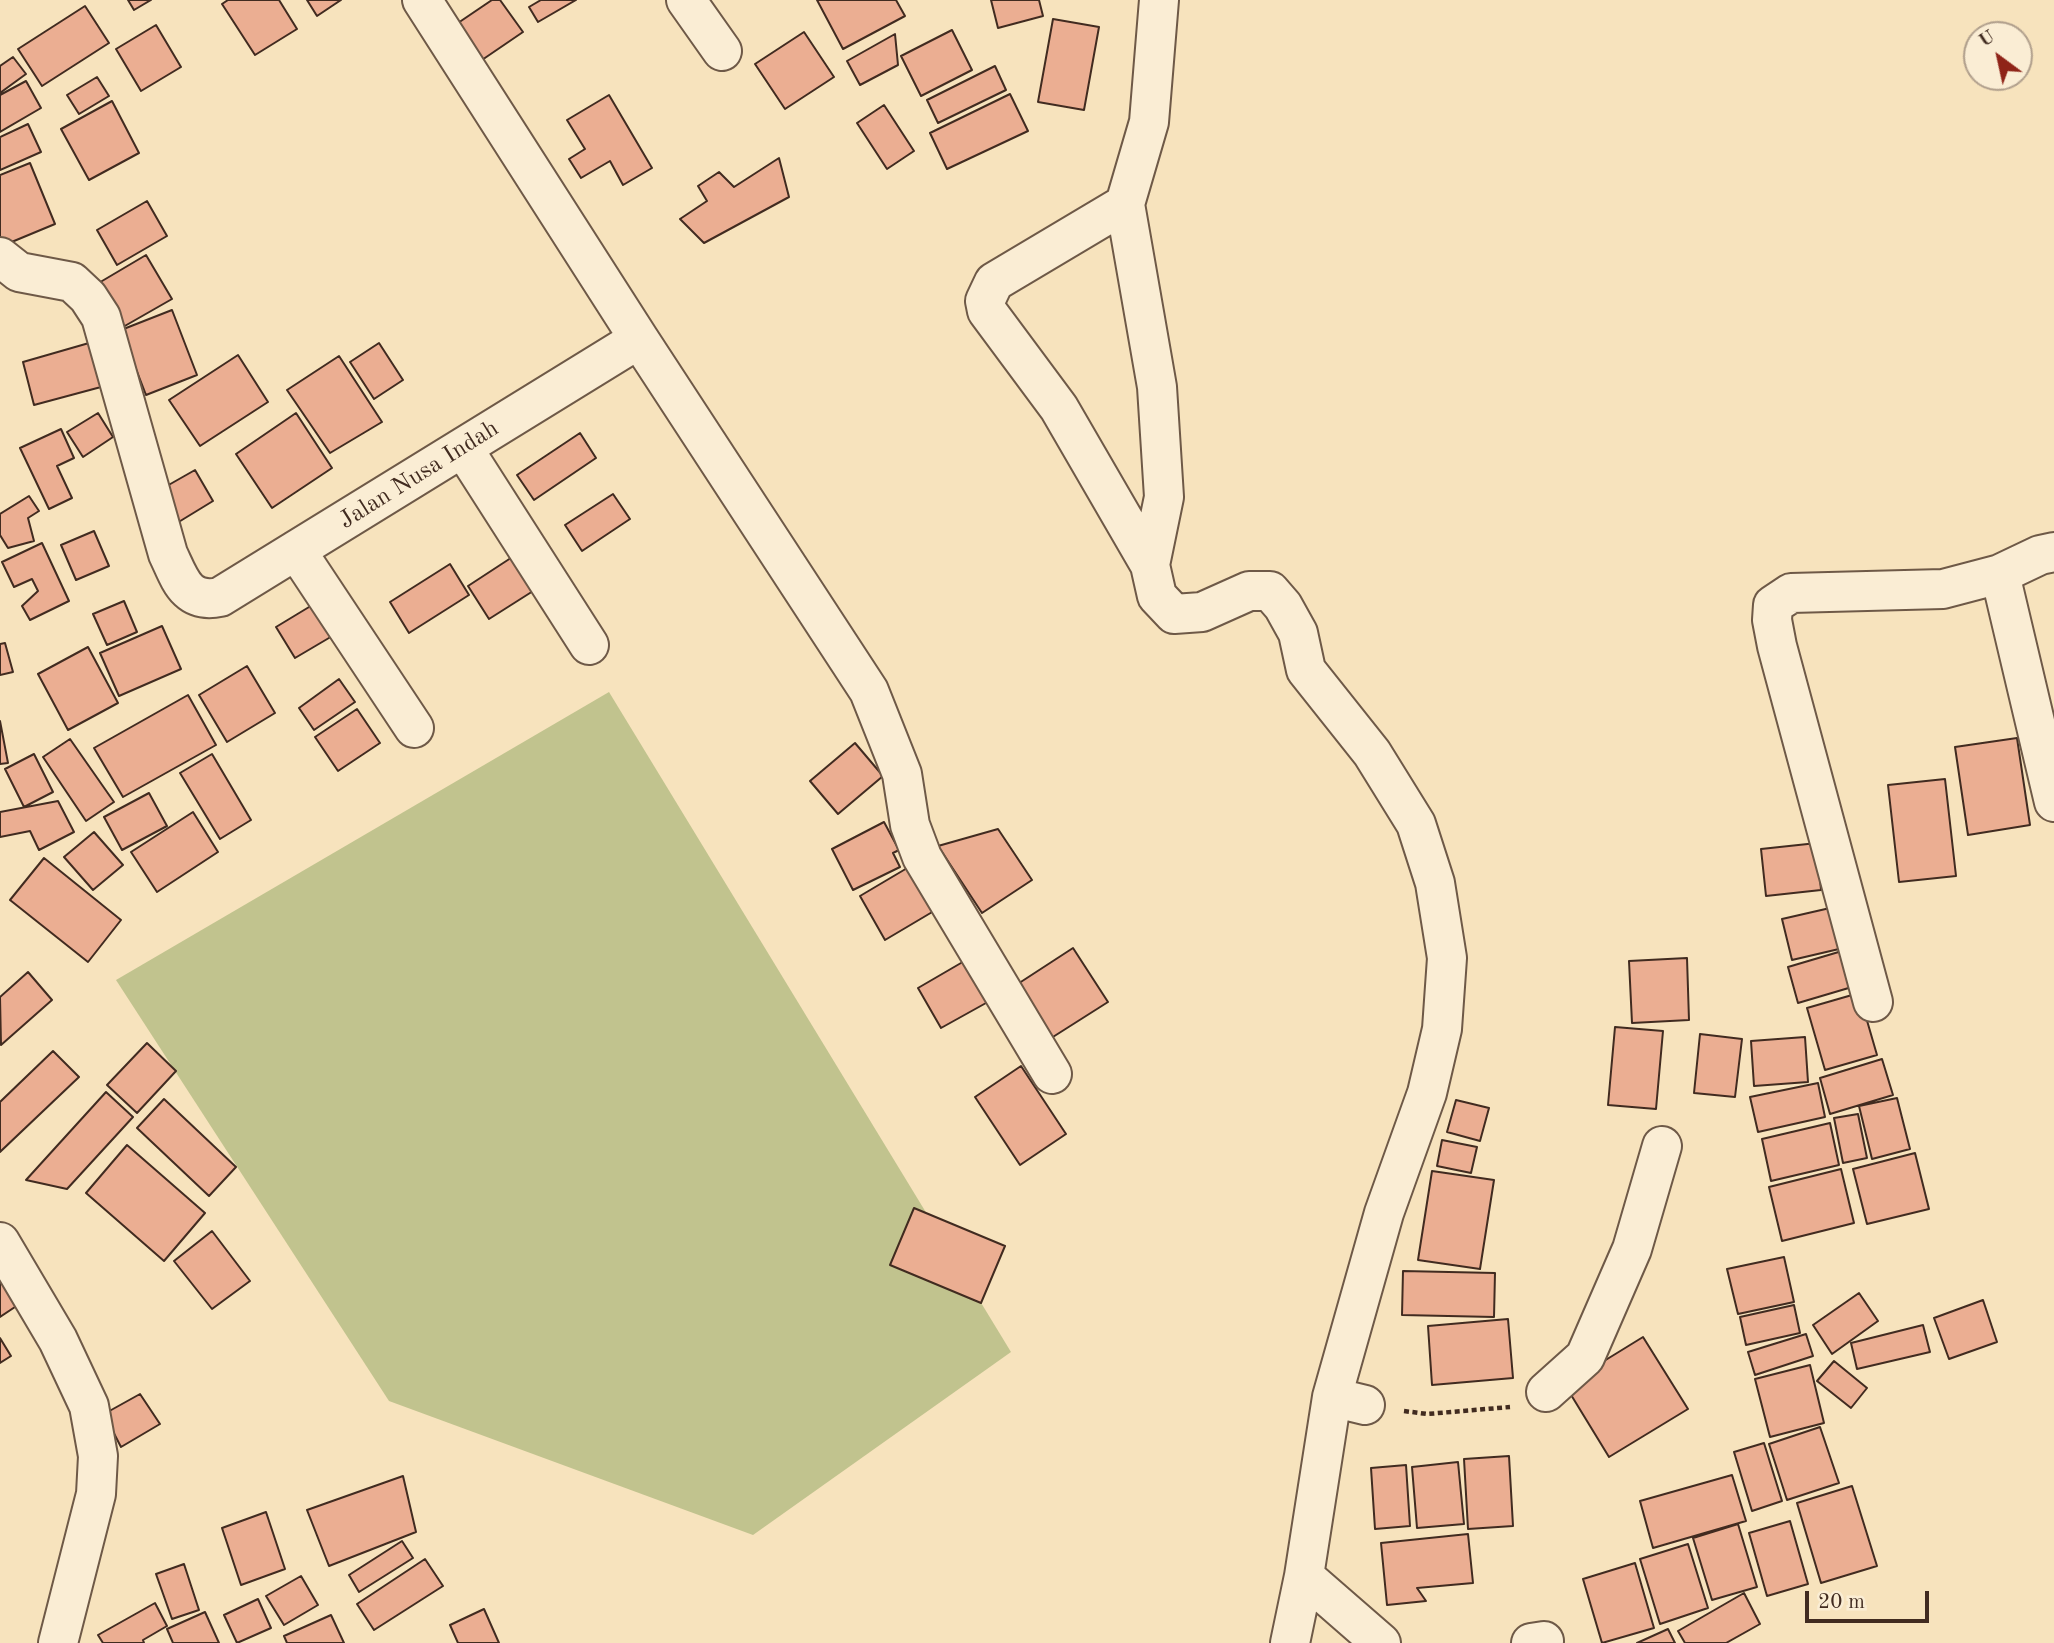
<!DOCTYPE html>
<html>
<head>
<meta charset="utf-8">
<style>
	body { margin:0 }
	#map { position:relative; width:2054px; height:1643px; overflow:hidden; background:#f7e3bd; font-family:"Old Standard TT",serif }
	canvas { display:block }
	.north { position:absolute; left:1963px; top:21px; width:70px; height:70px; box-sizing:border-box; background:#faedd4; border:2px solid #b09f8c; border-radius:50%; rotate:327deg; font-size:19px; font-weight:700; line-height:28px; text-align:center; color:#412b20 }
	.north::after { content:''; display:block; margin:auto; width:24px; height:32px; background:#8f2418; clip-path:polygon(50% 0,100% 100%,50% 72%,0 100%) }
	.scale { position:absolute; left:1805px; top:1591px; width:124px; height:32px; box-sizing:border-box; border:4px solid #412b20; border-top:0; padding-left:9px; font-size:21px; line-height:24px; white-space:nowrap; color:#412b20; -webkit-text-stroke:5px #faedd4; paint-order:stroke }
</style>
</head>
<body>
<div id="map">
<canvas width="2054" height="1643"></canvas>
<div class="north">U</div>
<div class="scale">20 m</div>
</div>
<script>
const ctx = document.querySelector('canvas').getContext('2d');
ctx.lineJoin = 'round';
function fillPath(path, color) { ctx.fillStyle = color; ctx.fill(path, 'evenodd'); }
function trace(path, color, width, dash) { ctx.strokeStyle = color; ctx.lineWidth = width; ctx.lineCap = dash ? 'butt' : 'round'; ctx.setLineDash(dash || []); ctx.stroke(path); }
function write(font, color, halo, rows, align = 'center') {
  ctx.font = font + ' "Old Standard TT",serif'; ctx.lineWidth = 5; ctx.setLineDash([]); ctx.textBaseline = 'middle'; ctx.strokeStyle = halo; ctx.fillStyle = color; for (const [text, x, y, turn = 0] of rows) {
    ctx.save(); ctx.translate(x, y); ctx.rotate((+turn || 0) * Math.PI / 180); ctx.textAlign = isNaN(turn) ? turn : align; if (halo) ctx.strokeText(text, 0, 0); ctx.fillText(text, 0, 0); ctx.restore();
  }
}
fillPath(new Path2D(`
	M609 692 1011 1352 753 1535 389 1401 116 980Z`), '#c1c38e');
const building = new Path2D(`
	M128 0H151L134 10Z
	M228 0H279L297 29 255 55 222 4Z
	M307 0H341L317 16Z
	M492 0H500L523 32 479 62 455 25Z
	M541 0H576L538 22 529 7Z
	M817 0H896L905 16 843 49Z
	M991 0H1039L1043 16 998 28Z
	M85 6 109 43 42 86 18 49Z
	M1053 19 1099 27 1084 110 1038 102Z
	M156 25 181 67 141 91 116 49Z
	M952 30 972 70 921 96 901 56Z
	M804 32 834 77 785 109 755 64Z
	M895 34 898 65 860 85 847 61Z
	M13 57 26 74 0 93V66Z
	M995 66 1006 90 938 123 927 100Z
	M97 77 109 96 79 114 67 95Z
	M26 81 41 108 0 132V95Z
	M1010 94 1028 131 947 169 930 133Z
	M609 95 652 168 623 185 610 161 581 178 569 159 585 149 567 120Z
	M112 101 139 153 89 180 61 129Z
	M884 105 914 151 887 169 857 123Z
	M28 124 41 152 0 170V137Z
	M779 158 789 197 704 243 680 219 707 201 698 186 719 172 734 187Z
	M30 163 55 224 2 246 0 241V175Z
	M147 201 167 236 117 265 97 230Z
	M146 255 172 299 123 327 97 284Z
	M172 310 197 375 146 395 121 330Z
	M89 343 101 387 34 405 23 362Z
	M379 343 403 380 374 399 350 362Z
	M238 355 268 402 200 446 169 400Z
	M339 356 382 422 330 453 287 390Z
	M98 413 113 437 83 457 67 432Z
	M296 413 332 468 272 508 236 454Z
	M61 429 74 458 57 466 72 498 49 509 20 448Z
	M580 433 596 458 534 500 517 475Z
	M195 470 213 501 177 523 158 491Z
	M613 494 630 519 582 551 565 525Z
	M29 496 39 511 28 518 34 541 8 548 0 535V514Z
	M94 531 109 566 76 580 61 545Z
	M42 543 69 601 30 620 22 606 38 591 32 579 14 587 2 562Z
	M520 552 541 586 489 619 468 586Z
	M450 564 469 595 409 633 390 602Z
	M124 601 137 632 107 645 93 614Z
	M314 604 334 635 295 658 276 627Z
	M162 626 181 669 119 696 100 653Z
	M5 643 13 672 0 675V644Z
	M88 647 118 703 68 730 38 674Z
	M247 666 275 713 227 742 199 695Z
	M339 679 355 702 314 730 299 708Z
	M188 695 216 745 123 797 94 748Z
	M357 709 380 743 338 771 315 737Z
	M0 721 8 763 0 764Z
	M2017 738 2030 825 1968 835 1955 747Z
	M70 739 114 802 86 821 43 757Z
	M855 743 883 776 838 814 810 781Z
	M34 754 53 792 24 807 5 769Z
	M212 754 251 820 220 839 180 773Z
	M1945 779 1956 876 1899 882 1888 785Z
	M149 793 167 826 122 850 104 817Z
	M58 801 74 832 39 850 30 831 0 837V812Z
	M193 812 218 852 157 892 131 852Z
	M884 822 899 850 893 853 900 867 853 890 832 849Z
	M998 829 1032 880 982 913 938 846Z
	M94 832 123 865 93 890 64 857Z
	M1817 843 1821 890 1766 896 1761 849Z
	M44 858 121 920 88 962 10 900Z
	M914 864 939 908 885 940 860 896Z
	M1830 908 1839 949 1792 960 1782 919Z
	M1073 948 1108 1002 1045 1042 1010 989Z
	M1842 951 1852 987 1798 1003 1788 967Z
	M973 956 995 998 941 1028 918 988Z
	M1687 958 1689 1020 1632 1023 1629 961Z
	M28 972 52 1000 1 1045 0 997Z
	M1859 993 1877 1055 1825 1070 1807 1008Z
	M1615 1027 1663 1031 1656 1109 1608 1105Z
	M1700 1034 1742 1039 1735 1097 1694 1093Z
	M1805 1037 1808 1082 1754 1086 1751 1041Z
	M147 1043 176 1071 137 1113 107 1085Z
	M53 1051 79 1077 0 1152V1102Z
	M1882 1059 1893 1095 1830 1114 1820 1078Z
	M1021 1066 1066 1134 1020 1165 975 1097Z
	M1818 1083 1825 1117 1758 1132 1750 1097Z
	M106 1092 133 1117 67 1189 26 1180Z
	M1897 1098 1910 1149 1872 1159 1859 1106Z
	M164 1099 236 1167 209 1196 137 1128Z
	M1456 1100 1489 1108 1480 1141 1447 1132Z
	M1858 1114 1867 1158 1843 1163 1834 1118Z
	M1830 1123 1839 1165 1771 1181 1762 1139Z
	M1442 1140 1477 1147 1471 1173 1437 1166Z
	M127 1145 205 1213 164 1261 86 1193Z
	M1915 1153 1929 1209 1867 1224 1853 1169Z
	M1841 1169 1854 1223 1782 1241 1769 1187Z
	M1432 1171 1494 1180 1480 1269 1418 1260Z
	M914 1208 1005 1246 981 1303 890 1265Z
	M212 1231 250 1281 212 1309 174 1261Z
	M1784 1257 1794 1302 1738 1314 1727 1269Z
	M1403 1271 1495 1273 1494 1317 1402 1315Z
	M0 1277 21 1303 0 1317Z
	M1859 1293 1878 1321 1832 1354 1813 1325Z
	M1983 1300 1997 1342 1949 1359 1934 1318Z
	M1794 1305 1800 1333 1746 1345 1740 1317Z
	M1508 1319 1513 1378 1432 1385 1428 1326Z
	M1923 1325 1930 1352 1857 1369 1851 1343Z
	M1806 1334 1813 1356 1755 1375 1748 1352Z
	M1643 1337 1688 1409 1609 1457 1565 1385Z
	M0 1338 11 1356 0 1363Z
	M1834 1361 1867 1388 1851 1408 1817 1381Z
	M1810 1365 1824 1423 1770 1437 1755 1379Z
	M140 1394 160 1424 121 1447 104 1414Z
	M1820 1427 1839 1483 1787 1500 1769 1444Z
	M1764 1443 1782 1501 1752 1511 1734 1452Z
	M1509 1456 1513 1526 1468 1529 1464 1459Z
	M1458 1462 1464 1524 1417 1528 1412 1467Z
	M1406 1465 1410 1526 1375 1529 1371 1468Z
	M1732 1475 1746 1521 1653 1548 1640 1501Z
	M403 1476 416 1532 329 1566 307 1510Z
	M1852 1486 1877 1566 1821 1583 1797 1503Z
	M266 1512 285 1569 241 1585 222 1528Z
	M1790 1521 1808 1584 1767 1596 1749 1533Z
	M1738 1524 1757 1587 1712 1600 1693 1538Z
	M1468 1534 1473 1583 1417 1588 1426 1601 1387 1605 1381 1543Z
	M402 1541 413 1558 359 1592 349 1575Z
	M1688 1544 1708 1608 1660 1624 1640 1559Z
	M425 1559 443 1586 374 1630 357 1604Z
	M1635 1563 1654 1628 1602 1643 1583 1579Z
	M184 1564 199 1610 172 1619 156 1574Z
	M301 1576 318 1605 284 1625 266 1596Z
	M1744 1593 1760 1624 1726 1643H1685L1678 1631Z
	M258 1599 271 1628 237 1643 224 1615Z
	M155 1603 167 1626 143 1640 144 1643H103L98 1635Z
	M484 1609 499 1643H458L450 1625Z
	M205 1612 219 1643H173L167 1629Z
	M331 1615 344 1643H287L284 1636Z
	M1668 1629 1675 1643H1637Z`);
fillPath(building, '#ebae92');
trace(building, '#412b20', 2);
const street = new Path2D(`
	M422 0 639 339 869 691 902 774 910 825 922 857 1052 1074
	M686 0 722 51
	M1159 0 1149 122 1125 204 1157 387 1164 497 1150 565 1157 596 1174 614 1202 612 1249 591H1270L1283 606 1298 633 1306 670 1372 753 1416 824 1435 883 1447 958 1442 1029 1427 1093 1384 1213 1332 1397 1304 1576 1290 1643
	M1125 204 994 282 985 301 987 311 1059 408 1150 565
	M0 257 19 272 72 282 88 297 101 317 168 554C180 579 186 604 220 597L639 339
	M463 448 589 645
	M296 550 414 728
	M2000 574 2054 802
	M1873 1002 1777 646 1772 620 1773 605 1791 593 1943 589 2000 574 2040 555 2054 552
	M0 1242 58 1340 89 1406 98 1456 96 1494 58 1643
	M1546 1392 1585 1357 1632 1249 1662 1146
	M1332 1397 1365 1405
	M1304 1576 1381 1643
	M1531 1643 1544 1641`);
trace(street, '#6e5947', 42);
trace(new Path2D(`
	M1404 1411 1427 1414 1510 1407`), '#412b20', 4.5, [5, 3.5]);
trace(street, '#faedd4', 38);
write('24px', '#412b20', '#faedd4', [
	["Jalan Nusa Indah",419,475,-32]
]);
</script>
</body>
</html>
